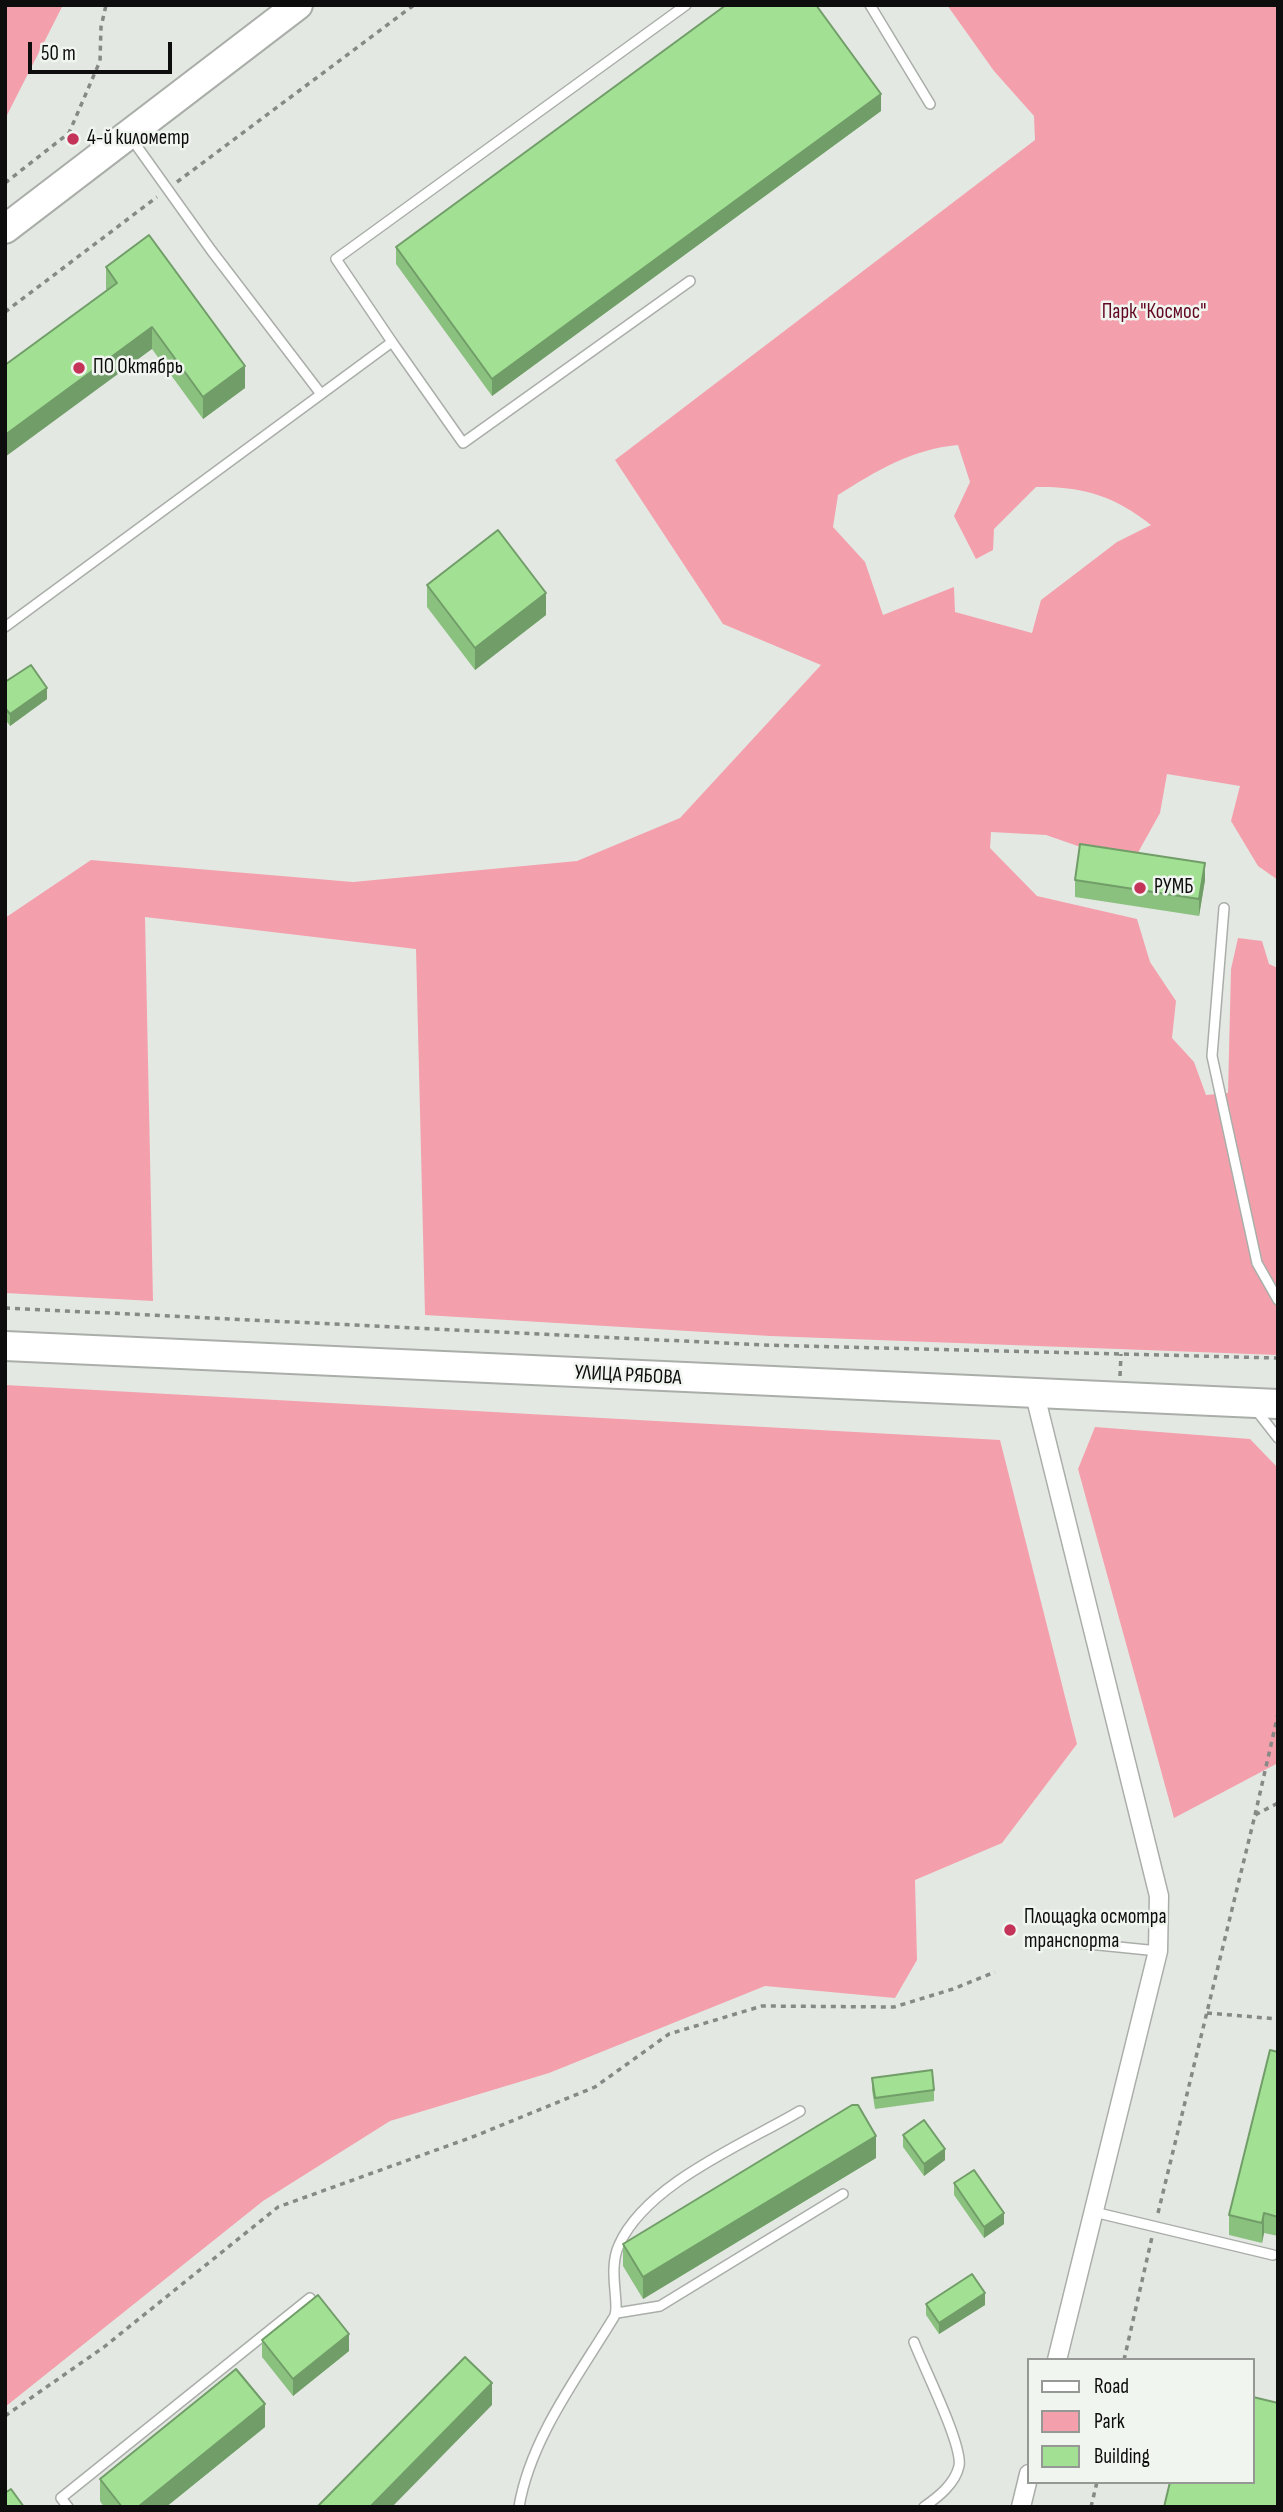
<!DOCTYPE html>
<html>
<head>
<meta charset="utf-8">
<style>
	body { margin:0 }
	#map { position:relative; width:1283px; height:2512px; overflow:hidden; background:#e4e8e3; font-family:"Sofia Sans Condensed",sans-serif }
	canvas { display:block }
	.frame { position:absolute; inset:0; border:7px solid #0c0d0c; pointer-events:none }
	.legend { position:absolute; left:1027px; top:2358px; width:228px; height:126px; box-sizing:border-box; background:#f1f5f0; border:2px solid #959895; margin:0; padding:9px 12px; list-style:none; font-size:21px; color:#0c0d0c }
	.legend li { display:flex; align-items:center; gap:14px; height:35px }
	.legend b { width:35px; border:2px solid #959895 }
	.scale { position:absolute; left:28px; top:42px; width:144px; height:32px; box-sizing:border-box; border:4px solid #0c0d0c; border-top:0; padding-left:9px; font-size:21px; line-height:24px; white-space:nowrap; color:#0c0d0c; -webkit-text-stroke:5px #f1f5f0; paint-order:stroke }
</style>
</head>
<body>
<div id="map">
<canvas width="1283" height="2512"></canvas>
<div class="frame"></div>
<ul class="legend">
<li><b style="height:9px;background:#fff"></b>Road</li>
<li><b style="height:19px;background:#f3a0ac"></b>Park</li>
<li><b style="height:19px;background:#a2e094"></b>Building</li>
</ul>
<div class="scale">50 m</div>
</div>
<script>
const ctx = document.querySelector('canvas').getContext('2d');
ctx.lineJoin = 'round';
function fillPath(path, color) { ctx.fillStyle = color; ctx.fill(path, 'evenodd'); }
function trace(path, color, width, dash) { ctx.strokeStyle = color; ctx.lineWidth = width; ctx.lineCap = dash ? 'butt' : 'round'; ctx.setLineDash(dash || []); ctx.stroke(path); }
function write(font, color, halo, rows, align = 'center') {
  ctx.font = font + ' "Sofia Sans Condensed",sans-serif'; ctx.lineWidth = 5; ctx.setLineDash([]); ctx.textBaseline = 'middle'; ctx.strokeStyle = halo; ctx.fillStyle = color; for (const [text, x, y, turn = 0] of rows) {
    ctx.save(); ctx.translate(x, y); ctx.rotate((+turn || 0) * Math.PI / 180); ctx.textAlign = isNaN(turn) ? turn : align; if (halo) ctx.strokeText(text, 0, 0); ctx.fillText(text, 0, 0); ctx.restore();
  }
}
fillPath(new Path2D(`
	M5 5H63L5 119Z
	M947 5H1278V880L1258 866 1231 821 1240 786 1167 774 1160 813 1135 858 1092 851 1046 835 991 832 990 848 1037 896 1137 919 1150 962 1176 1001 1172 1038 1194 1062 1206 1095 1228 1093 1231 969 1238 938 1262 941 1269 964 1278 968V1355L770 1336 425 1315 416 949 145 917 153 1301 5 1293V918L91 860 353 882 577 861 680 818 821 665 723 624 615 460 1035 140 1034 116 994 71ZM958 445 970 482 954 516 976 559 993 550 994 529 1036 487C1082 486 1115 496 1151 525L1117 542 1041 600 1032 633 955 612 954 587 883 615 865 562 833 527 838 495C876 471 912 449 958 445Z
	M5 1385 1000 1440 1077 1744 1002 1843 915 1880 917 1960 895 1998 765 1986 549 2073 390 2121 263 2201 5 2407Z
	M1095 1427 1250 1439 1278 1468V1763L1174 1818 1078 1469Z`), '#f3a0ac');
const lane = new Path2D(`
	M870 5 930 104
	M131 138 211 250 321 394
	M392 342 336 259 686 5
	M5 627 392 342 463 443 690 281
	M1224 908 1212 1056 1257 1263 1278 1300
	M1256 1410 1278 1438
	M1079 1943 1158 1951
	M1094 2212 1273 2255
	M617 2313 660 2306 843 2194
	M914 2342C923 2366 963 2445 959 2466 955 2484 938 2497 924 2507
	M68 2507 61 2498 310 2298
	M519 2507C530 2439 579 2375 614 2317 621 2307 607 2270 619 2245 646 2184 744 2144 800 2111`);
const street = new Path2D(`
	M1035 1395 1159 1896 1158 1951 1057 2360
	M1021 2507 1029 2474`);
const primary = new Path2D(`
	M5 229 298 5
	M5 1346 1278 1404`);
trace(lane, '#aaaea9', 12);
trace(street, '#aaaea9', 21);
trace(primary, '#aaaea9', 32);
trace(new Path2D(`
	M177 182 414 5
	M5 183 69 133 100 61 101 27 106 5
	M5 312 157 197
	M5 1308 764 1345 1278 1358
	M1120 1376 1121 1354
	M1255 1815 1278 1714
	M1207 2013 1278 2019
	M1158 2213 1255 1815 1278 1803
	M1124 2360 1152 2237
	M5 2416 104 2347 278 2207 475 2136 595 2087 669 2034 762 2006 894 2007 953 1989 995 1972
	M1091 2507 1097 2482`), '#868986', 3.5, [5, 5]);
trace(lane, '#fff', 9);
trace(street, '#fff', 18);
trace(primary, '#fff', 28);
fillPath(new Path2D(`
	M881 111 492 396 396 264V247Z
	M106 267 245 388 203 419 152 349 106 289Z
	M427 585 546 615 475 670 427 607Z
	M5 682 47 699 10 726 5 719Z
	M1075 880H1205L1199 916 1075 897Z
	M1278 2052V2236L1264 2233 1262 2243 1229 2235V2215Z
	M872 2078 934 2090V2101L875 2109 872 2090Z
	M903 2135 945 2160 924 2176 903 2147Z
	M876 2158 643 2299 623 2266V2244Z
	M954 2183 1004 2224 984 2238 954 2195Z
	M926 2304 985 2305 939 2334 926 2315Z
	M262 2340 349 2351 293 2396 262 2357Z
	M265 2427 166 2507H104L100 2501V2479Z`), '#8bc17f');
fillPath(new Path2D(`
	M881 94V111L492 396V379Z
	M152 327V349L5 457V435Z
	M245 366V388L203 419V397Z
	M546 593V615L475 670V648Z
	M47 688V699L10 726V714Z
	M1205 863V880L1199 916V899Z
	M876 2136V2158L643 2299V2277Z
	M945 2149V2160L924 2176V2164Z
	M1004 2213V2224L984 2238V2227Z
	M1264 2213V2233L1262 2243V2223Z
	M985 2293V2305L939 2334V2323Z
	M349 2334V2351L293 2396V2379Z
	M492 2383V2405L392 2507H370Z
	M265 2404V2427L166 2507H138Z`), '#719d68');
const building = new Path2D(`
	M726 5H816L881 94 492 379 396 247Z
	M149 235 245 366 203 397 152 327 5 435V365L117 283 106 267Z
	M498 530 546 593 475 648 427 585Z
	M31 665 47 688 10 714 5 708V682Z
	M1080 844 1205 863 1199 899 1075 880Z
	M1270 2050 1278 2052V2217L1264 2213 1262 2223 1229 2215Z
	M932 2070 934 2090 875 2098 872 2078Z
	M852 2105H858L876 2136 643 2277 623 2244Z
	M924 2120 945 2149 924 2164 903 2135Z
	M974 2170 1004 2213 984 2227 954 2183Z
	M972 2274 985 2293 939 2323 926 2304Z
	M318 2295 349 2334 293 2379 262 2340Z
	M465 2357 492 2383 370 2507H317Z
	M236 2369 265 2404 138 2507H122L100 2479Z
	M1253 2397 1278 2403V2507H1164L1170 2482H1253Z
	M11 2489 24 2507H5V2493Z`);
fillPath(building, '#a2e094');
trace(building, '#719d68', 2);
for (const [x, y, r, color] of [
	[73,139,7,"#c43459"],
	[79,368,7,"#c43459"],
	[1140,888,7,"#c43459"],
	[1010,1930,7,"#c43459"]
]) { const dot = new Path2D(); dot.arc(x, y, r, 0, 2 * Math.PI); ctx.fillStyle = color; ctx.fill(dot); trace(dot, '#f1f5f0', 2.5); }
write('21px', '#0c0d0c', '#f1f5f0', [
	["4-й километр",87,139],
	["ПО Октябрь",93,368],
	["РУМБ",1154,888],
	["Площадка осмотра",1024,1918],
	["транспорта",1024,1942]
], 'left');
write('21px', '#610824', '#f1f5f0', [
	["Парк \"Космос\"",1154,313]
]);
write('21px', '#0c0d0c', '#f1f5f0', [
	["УЛИЦА РЯБОВА",628,1376,3]
]);
</script>
</body>
</html>
